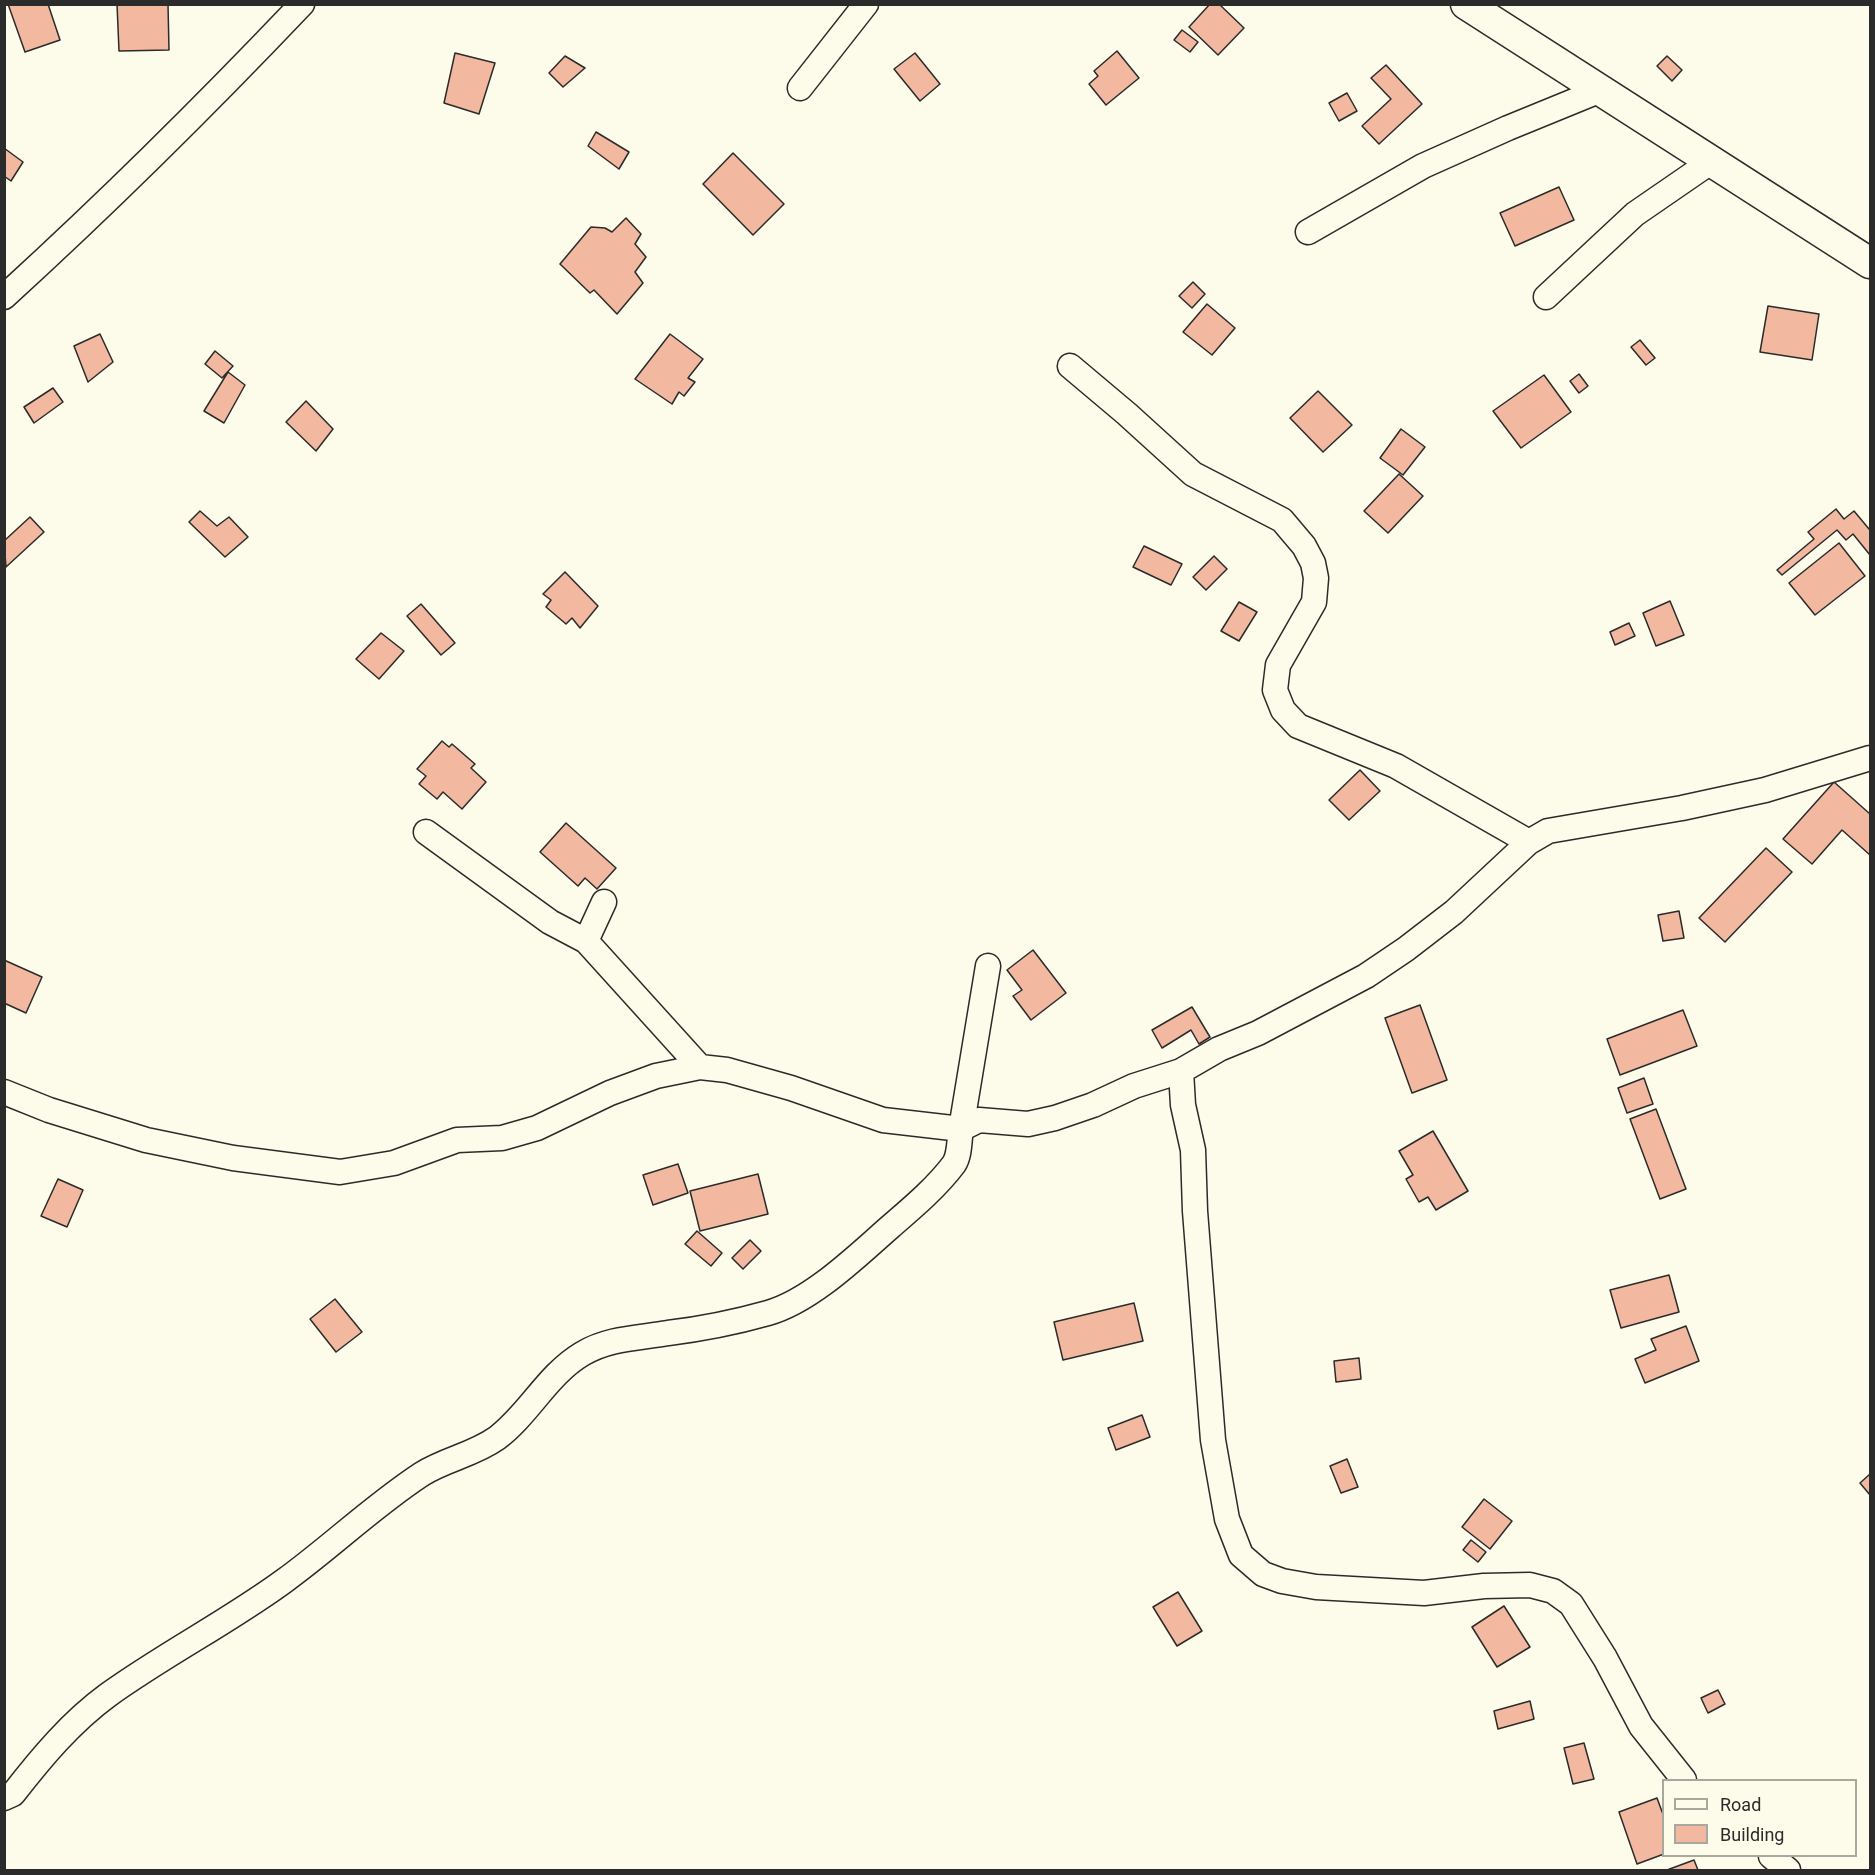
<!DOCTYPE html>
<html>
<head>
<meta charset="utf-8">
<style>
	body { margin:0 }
	#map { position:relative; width:1875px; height:1875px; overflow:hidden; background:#fdfbea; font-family:Roboto,sans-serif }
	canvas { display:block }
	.frame { position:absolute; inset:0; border:6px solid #2b2b2b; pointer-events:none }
	.legend { position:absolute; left:1662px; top:1779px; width:195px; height:78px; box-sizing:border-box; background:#fdfbea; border:2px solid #a9a89e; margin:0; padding:8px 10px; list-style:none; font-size:18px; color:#2b2b2b }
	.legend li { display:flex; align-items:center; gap:12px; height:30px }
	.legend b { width:30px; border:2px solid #a9a89e }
</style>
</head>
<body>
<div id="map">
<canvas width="1875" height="1875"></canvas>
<div class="frame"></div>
<ul class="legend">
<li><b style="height:8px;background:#fdfbea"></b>Road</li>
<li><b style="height:16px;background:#f2b8a0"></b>Building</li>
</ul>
</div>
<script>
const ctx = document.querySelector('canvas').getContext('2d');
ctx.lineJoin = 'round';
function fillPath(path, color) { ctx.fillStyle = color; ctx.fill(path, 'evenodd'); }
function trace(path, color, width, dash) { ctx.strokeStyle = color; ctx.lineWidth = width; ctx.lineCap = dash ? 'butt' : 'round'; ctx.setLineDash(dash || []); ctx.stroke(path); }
const building = new Path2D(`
	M8 4H48L60 40 25 52Z
	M117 4H168L169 50 119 51Z
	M1210 4H1219L1244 28 1218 55 1189 27Z
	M1182 30 1198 42 1190 52 1174 40Z
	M1117 51 1139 78 1106 105 1089 84 1098 76 1094 71Z
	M455 53 495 63 479 114 444 103Z
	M915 53 940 84 920 101 894 69Z
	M565 56 585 68 563 87 549 73Z
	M1667 56 1682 70 1672 81 1657 66Z
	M1386 65 1422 104 1379 144 1362 126 1391 99 1371 78Z
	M1347 93 1357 111 1339 121 1329 103Z
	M596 132 629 152 619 169 588 146Z
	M4 148 23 162 11 181 4 176Z
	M733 153 784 204 753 235 703 184Z
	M1559 187 1574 220 1515 246 1500 213Z
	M626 218 641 234 635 244 646 257 635 272 643 283 617 314 594 290 590 293 560 264 591 227 605 228 612 232Z
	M1193 282 1205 294 1192 308 1179 296Z
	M1207 304 1235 328 1212 355 1183 332Z
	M1768 306 1819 314 1812 360 1760 352Z
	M100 334 113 362 88 382 74 346Z
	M670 334 703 359 688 378 695 382 684 396 679 392 672 404 635 379Z
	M1640 340 1655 358 1646 365 1631 347Z
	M215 351 233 366 222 378 205 364Z
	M228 372 245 385 224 423 204 411Z
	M1579 374 1588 386 1579 393 1570 381Z
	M1544 375 1571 412 1521 448 1493 411Z
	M53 388 63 402 34 423 24 407Z
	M1318 391 1352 425 1323 452 1290 418Z
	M306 401 333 429 316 451 286 422Z
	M1401 429 1425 447 1403 475 1380 458Z
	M1399 474 1423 496 1388 533 1364 511Z
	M1836 509 1844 519 1854 511 1869 529 1870 527V555L1853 534 1846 540 1837 530 1782 575 1777 570 1814 539 1808 532Z
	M200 511 217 526 229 517 248 537 225 557 189 522Z
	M30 517 44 532 6 567 4 541Z
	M1839 543 1865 576 1815 615 1789 583Z
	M1144 546 1182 564 1171 585 1133 567Z
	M1214 556 1227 569 1206 590 1193 577Z
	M565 572 598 606 580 628 572 618 566 624 546 607 551 600 543 594Z
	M1670 601 1684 635 1656 646 1643 613Z
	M1239 602 1257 612 1239 641 1221 631Z
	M421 604 455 643 441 655 407 616Z
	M1629 623 1635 636 1615 645 1610 632Z
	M381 633 404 651 379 679 356 659Z
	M442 741 449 747 452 744 475 764 471 768 486 782 462 809 443 792 437 799 419 784 426 776 417 769Z
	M1360 770 1380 791 1349 820 1329 800Z
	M1834 782 1870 814V855L1842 830 1812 864 1783 839Z
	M566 823 616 868 597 889 585 878 578 886 540 852Z
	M1766 848 1792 872 1725 942 1699 918Z
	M1679 911 1684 938 1663 941 1658 915Z
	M1033 950 1066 993 1031 1020 1013 996 1022 990 1007 970Z
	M4 960 42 977 26 1013 4 1003Z
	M1420 1005 1447 1080 1412 1093 1385 1018Z
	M1192 1007 1210 1037 1199 1044 1191 1030 1162 1048 1152 1030Z
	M1683 1010 1697 1046 1620 1075 1607 1039Z
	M1644 1078 1653 1104 1627 1113 1618 1088Z
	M1656 1109 1686 1189 1660 1199 1630 1119Z
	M1433 1131 1468 1191 1436 1210 1428 1197 1419 1202 1406 1179 1413 1175 1399 1151Z
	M678 1164 688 1193 653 1205 643 1175Z
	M758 1174 768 1214 700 1231 690 1191Z
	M58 1179 83 1190 67 1227 41 1216Z
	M697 1231 722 1253 711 1266 685 1244Z
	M750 1240 761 1251 743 1269 732 1258Z
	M1669 1275 1679 1312 1621 1328 1610 1290Z
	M335 1299 362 1332 336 1352 310 1319Z
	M1134 1303 1143 1341 1063 1360 1054 1322Z
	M1686 1326 1699 1361 1645 1383 1635 1359 1656 1350 1651 1339Z
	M1359 1358 1361 1379 1336 1382 1334 1361Z
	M1142 1415 1150 1437 1116 1450 1108 1428Z
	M1347 1459 1358 1487 1341 1493 1330 1466Z
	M1870 1474V1495L1860 1483Z
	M1484 1499 1512 1521 1490 1549 1462 1527Z
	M1471 1540 1486 1552 1478 1562 1463 1550Z
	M1178 1592 1202 1631 1177 1646 1153 1607Z
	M1504 1606 1530 1647 1497 1667 1472 1627Z
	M1718 1690 1725 1704 1708 1713 1701 1698Z
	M1530 1701 1534 1719 1498 1729 1494 1711Z
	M1584 1743 1594 1779 1573 1784 1564 1748Z
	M1657 1798 1664 1817V1854L1637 1864 1619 1812Z
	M1694 1860 1698 1870H1667Z`);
fillPath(building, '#f2b8a0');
trace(building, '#2b2b2b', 1.5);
const minor = new Path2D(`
	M800 88 866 4
	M1308 232 1423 166 1508 128 1601 90
	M4 297C107 203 206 105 302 4
	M1546 297 1635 214 1712 161
	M1070 366 1127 414 1193 474 1282 520 1304 546 1313 563 1316 578 1314 602 1278 665 1275 690 1283 710 1298 726 1396 766 1529 842
	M426 832 550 922 586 941 700 1067
	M586 941 604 902
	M1181 1071 1183 1105 1193 1150 1195 1211 1213 1440 1227 1519 1241 1555 1263 1574 1282 1581 1316 1587 1424 1593 1484 1586 1530 1585 1553 1591 1571 1604 1605 1658 1641 1726 1684 1780
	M4 1092 49 1110 146 1140 233 1158 340 1172 394 1163 457 1140 502 1138 537 1128 610 1093 656 1076 700 1067 727 1070 791 1088 883 1120 961 1129 988 966
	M4 1798 13 1794C41 1758 71 1722 108 1695 165 1654 228 1622 284 1581 331 1547 373 1506 422 1474 446 1459 473 1455 497 1438 529 1414 547 1375 582 1354 608 1338 639 1338 668 1333 701 1329 736 1322 768 1313 811 1301 857 1256 890 1227 912 1208 936 1188 954 1164 960 1155 959 1140 961 1129L979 1120 1028 1124 1055 1118 1093 1105 1134 1086 1181 1071 1219 1049 1258 1033 1366 976 1406 949 1454 912 1529 842 1548 831 1682 808 1765 790 1870 758
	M1771 1856 1788 1870`);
const major = new Path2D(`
	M1466 4 1870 263`);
trace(minor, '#2b2b2b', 27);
trace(major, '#2b2b2b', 33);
trace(minor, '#fdfbea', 24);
trace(major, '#fdfbea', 30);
</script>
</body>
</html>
